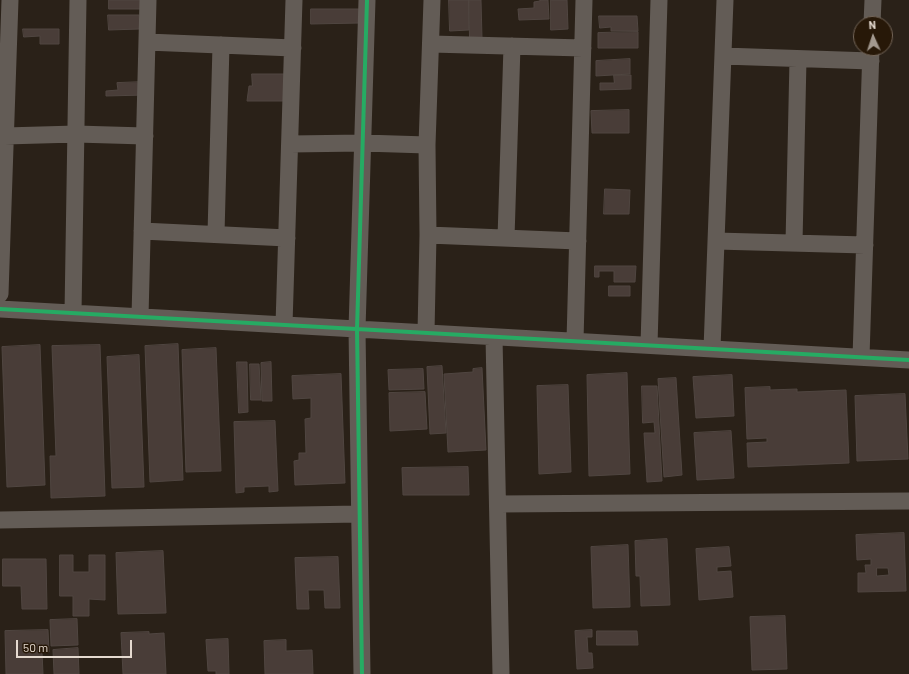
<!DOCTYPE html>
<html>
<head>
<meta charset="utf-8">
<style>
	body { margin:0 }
	#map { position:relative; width:909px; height:674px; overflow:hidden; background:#2a2118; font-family:Barlow,sans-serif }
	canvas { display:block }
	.north { position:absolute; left:853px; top:16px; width:40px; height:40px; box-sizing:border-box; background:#271808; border:1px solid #736558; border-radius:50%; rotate:357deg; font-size:11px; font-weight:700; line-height:16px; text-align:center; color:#e4d9cf }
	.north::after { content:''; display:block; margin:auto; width:14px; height:18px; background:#a3998f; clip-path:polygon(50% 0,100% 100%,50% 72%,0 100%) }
	.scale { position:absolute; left:16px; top:640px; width:116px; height:18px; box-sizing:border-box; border:2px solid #e4d9cf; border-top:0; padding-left:5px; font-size:12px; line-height:14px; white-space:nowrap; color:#e4d9cf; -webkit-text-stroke:3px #271808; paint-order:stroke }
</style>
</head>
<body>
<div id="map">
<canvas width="909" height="674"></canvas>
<div class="north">N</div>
<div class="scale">50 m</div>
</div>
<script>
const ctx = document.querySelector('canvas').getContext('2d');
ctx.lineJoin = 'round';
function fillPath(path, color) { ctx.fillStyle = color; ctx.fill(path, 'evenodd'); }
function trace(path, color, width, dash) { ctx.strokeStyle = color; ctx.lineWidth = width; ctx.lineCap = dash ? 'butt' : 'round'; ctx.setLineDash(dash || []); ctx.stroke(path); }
const building = new Path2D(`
	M109 0H145V9H109Z
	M449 0H469V30L450 31Z
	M469 0H481L482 39H470Z
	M540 0H548L549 19 519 20 518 9 534 8V2L540 1Z
	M551 0H567L568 29 551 30Z
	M311 9H360V23L311 24Z
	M108 15H139L140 29 109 30Z
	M599 16H637L638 31H611V27L600 28Z
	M23 29H59V44H40V36L24 37Z
	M638 32V48H598V33Z
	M630 59V74L596 76V61Z
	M252 74H285V101H247L249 86H252Z
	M614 75H631V89L600 90V83H614Z
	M144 82 145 95 106 96V91L118 90 117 83Z
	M629 110V133H592L591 111Z
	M605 189 630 190 629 214H604Z
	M595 266H636L635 282H614V271H599V277H595Z
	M609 286H630V296H609Z
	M178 344 183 480 150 482 145 346Z
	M40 345 45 485 7 487 2 347Z
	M100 345 105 496 51 498 50 456H56L52 346Z
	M216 348 221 471 186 472 182 350Z
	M139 355 144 487 112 488 107 357Z
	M237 362H247L248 412 239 413Z
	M271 362 272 401H262L261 363Z
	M250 364H259L261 400H251Z
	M442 366 446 433 430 434 427 367Z
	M482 368 486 450 448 452 444 374 473 372V369Z
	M423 369 424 389 389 390 388 370Z
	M627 373 630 474 589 476 587 375Z
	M341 374 345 483 295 485 294 461 299 460V453H306L305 419 311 418V398L293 399 292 376Z
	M732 375 734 416 696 418 693 377Z
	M676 378 682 475 664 477 658 379Z
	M568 385 571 472 539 474 537 386Z
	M642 386H657L662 481 647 482 644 433H655L654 422 643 423Z
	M770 387V390L797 389V392L846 390 849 463 748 467 747 443 767 442V438L747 439 745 388Z
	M425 392 427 429 390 431 389 393Z
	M905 394 908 459 857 461 855 396Z
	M275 421 278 491 269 492V486L244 487V492L236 493 234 422Z
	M731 431 734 478 697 480 694 433Z
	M468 467 469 495H403L402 468Z
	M904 533 906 591 858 592V573H866L865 565H871V559L857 560 856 535ZM877 568H888L889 575 877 576Z
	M667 539 670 605 641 606 640 576H636L635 541Z
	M628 545 630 607 593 608 591 547Z
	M729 547 731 566 717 567V572L731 571 733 597 699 600 696 549Z
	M163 551 166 613 118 614 116 553Z
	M60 555H73V572H89V555H105V600L89 599V616H73V596H60Z
	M338 557 340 608H325L324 590H308L309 609H297L295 558Z
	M3 559H46L47 609H22L21 586H3Z
	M785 616 787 669 752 670 750 617Z
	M77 619 78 645 51 646 50 620Z
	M48 630 49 652H42L43 674H6L5 631Z
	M592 630V637H587L588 653H592L593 668 577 669 575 631Z
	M597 631H637L638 645H597Z
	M149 632V634L164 633 166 674H123L121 633Z
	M228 639 229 674H216V671H208L206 640Z
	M286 640V651L312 650 313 674H265L264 641Z
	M78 648 79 674H54L53 650Z`);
fillPath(building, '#493d38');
trace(building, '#504641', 1);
trace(new Path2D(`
	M872 24 873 0
	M147 42 293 48
	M431 44 583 48
	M723 56 871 61
	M5 136 76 134 145 136
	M290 144 363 143 427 145
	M142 231 287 238
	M216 234 221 45
	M428 235 578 241
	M506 238 512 46
	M716 241 865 245
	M794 243 798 59
	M0 294 10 0
	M0 309 909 360
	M73 313 78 0
	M140 317 148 0
	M284 325 294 0
	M426 333 428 235 427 145 432 0
	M494 337 501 674
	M575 341 584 0
	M649 345 659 0
	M712 349 725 0
	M861 357 871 48
	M498 504 909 501
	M0 520 359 514
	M362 674 357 329 367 0`), '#635c56', 17);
trace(new Path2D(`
	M0 309 909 360
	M362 674 357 329 367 0`), '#26ab63', 4);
</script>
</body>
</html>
